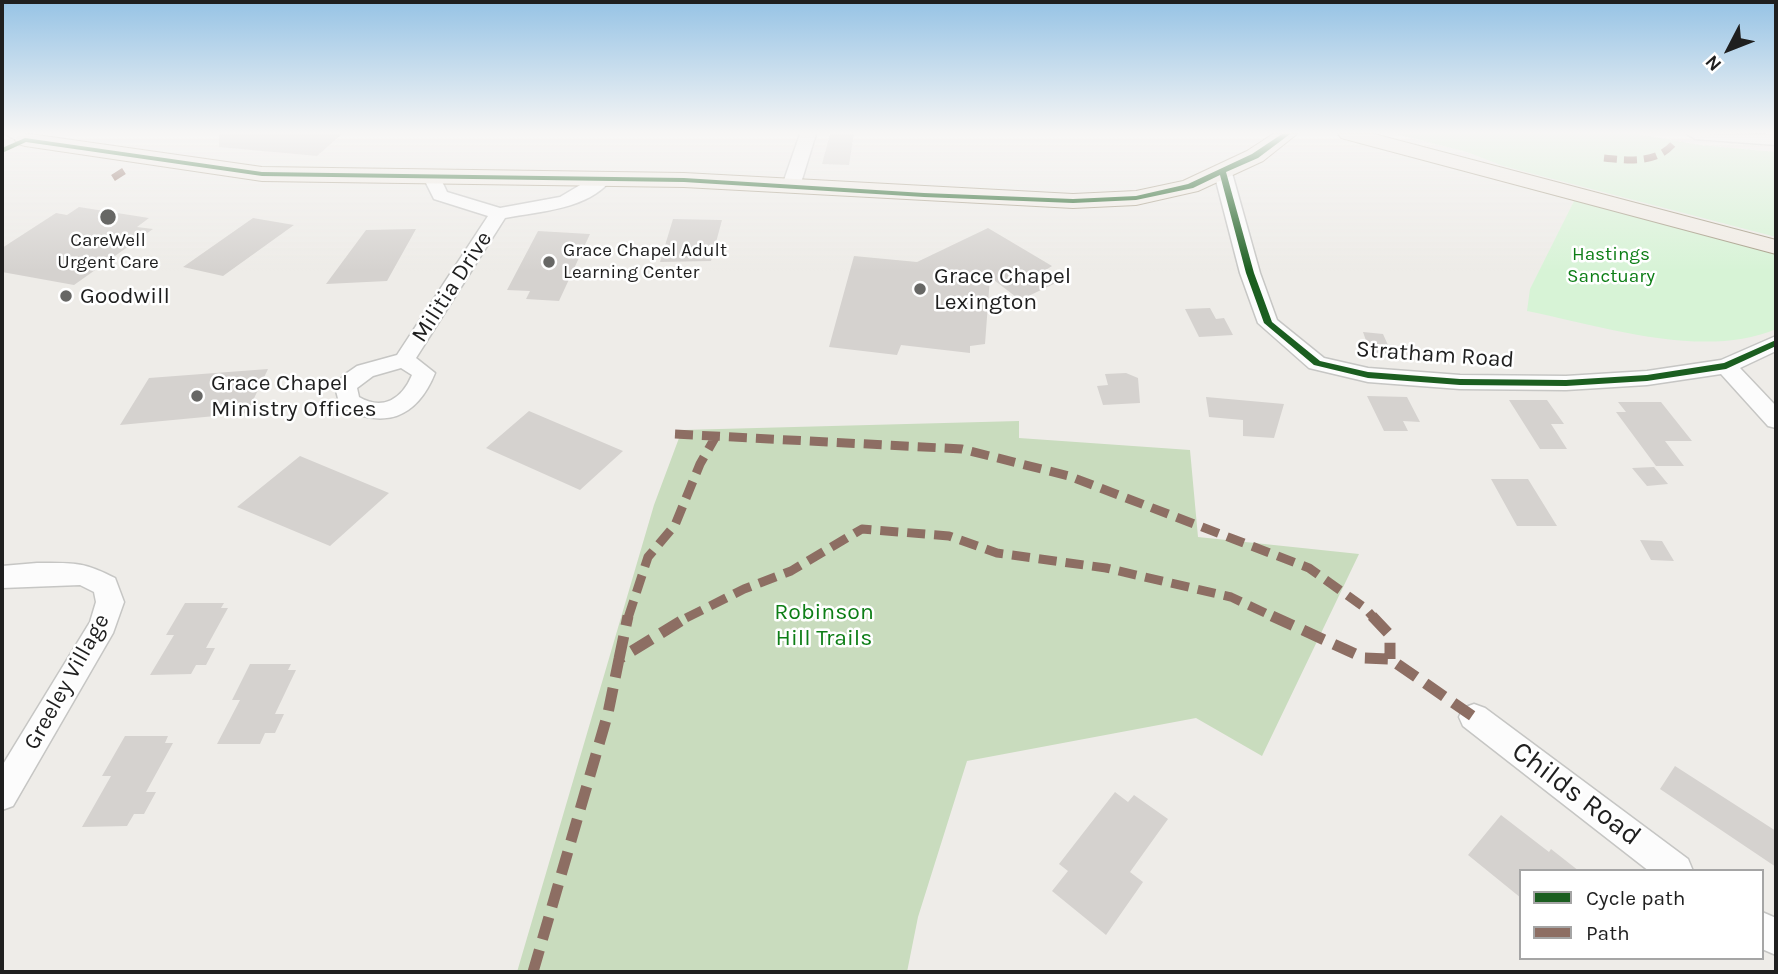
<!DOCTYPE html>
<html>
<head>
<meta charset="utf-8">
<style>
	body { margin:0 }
	#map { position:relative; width:1778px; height:974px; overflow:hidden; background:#eeece8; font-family:Karla,sans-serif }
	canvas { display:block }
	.frame { position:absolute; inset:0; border:4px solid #1f1f1f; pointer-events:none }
	.legend { position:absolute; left:1519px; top:869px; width:245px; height:91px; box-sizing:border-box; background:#fff; border:2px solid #a5a5a5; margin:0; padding:9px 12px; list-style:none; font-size:21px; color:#1f1f1f }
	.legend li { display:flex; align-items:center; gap:14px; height:35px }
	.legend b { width:35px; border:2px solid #a5a5a5 }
	.north { position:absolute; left:1694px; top:14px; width:70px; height:70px; -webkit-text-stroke:5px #fff; paint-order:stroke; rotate:228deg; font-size:19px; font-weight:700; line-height:28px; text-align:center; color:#1f1f1f }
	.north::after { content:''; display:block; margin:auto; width:24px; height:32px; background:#1f1f1f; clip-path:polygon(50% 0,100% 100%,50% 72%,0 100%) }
</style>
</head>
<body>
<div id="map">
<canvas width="1778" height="974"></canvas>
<div class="frame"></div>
<ul class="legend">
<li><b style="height:9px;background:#1b5e20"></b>Cycle path</li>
<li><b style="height:9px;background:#8d6e63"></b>Path</li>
</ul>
<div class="north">N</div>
</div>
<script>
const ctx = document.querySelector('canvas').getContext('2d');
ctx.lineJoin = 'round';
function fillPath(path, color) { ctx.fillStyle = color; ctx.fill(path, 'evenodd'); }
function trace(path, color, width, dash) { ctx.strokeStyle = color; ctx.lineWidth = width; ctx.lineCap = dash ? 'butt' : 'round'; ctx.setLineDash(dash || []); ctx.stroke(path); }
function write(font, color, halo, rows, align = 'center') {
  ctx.font = font + ' Karla,sans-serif'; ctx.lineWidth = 5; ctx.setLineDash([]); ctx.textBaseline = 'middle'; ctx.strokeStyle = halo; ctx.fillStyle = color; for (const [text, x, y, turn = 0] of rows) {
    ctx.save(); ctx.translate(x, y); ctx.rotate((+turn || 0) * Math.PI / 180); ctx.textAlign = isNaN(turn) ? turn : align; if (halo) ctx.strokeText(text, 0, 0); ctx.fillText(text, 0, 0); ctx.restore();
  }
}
fillPath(new Path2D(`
	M1019 421V438L1190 450 1198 537 1359 554 1262 756 1196 718 967 761 918 917 907 972H517L654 505 682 430Z`), '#c9dcbe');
fillPath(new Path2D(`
	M1396 134H1637L1700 145 1776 152V237L1503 166 1467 152Z
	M1577 195 1776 247V329C1704 360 1601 326 1527 311L1530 289Z`), '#d7f3d6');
fillPath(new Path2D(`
	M219 134H342L317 156 219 147Z
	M830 134H854L849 165 822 164Z
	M79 207 149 218 137 227 153 229 74 285 2 272V248L56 213 67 215Z
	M253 218 294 225 223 276 183 267Z
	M673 219 722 220 711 261 660 262Z
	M988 228 1052 266 1044 271 1060 281 1020 300 990 277 985 344 970 346V353L901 345 897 355 829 347 854 256 917 262Z
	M416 229 387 281 326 284 366 230Z
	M538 231 590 234 559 301 526 299 530 291 507 290Z
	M1210 308 1216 319 1224 318 1233 335 1199 337 1185 309Z
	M1363 332 1383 334 1392 354 1370 352Z
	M268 369 247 413 120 425 149 378Z
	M1126 373 1138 378 1140 403 1103 405 1097 386 1108 385 1105 374Z
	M1367 396 1407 397 1420 422 1403 421 1408 431H1384Z
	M1206 397 1284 404 1274 438 1243 436V420L1209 417Z
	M1509 400H1547L1564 424H1551L1567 449H1540Z
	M1618 402H1661L1692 441H1665L1684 466H1656L1616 412H1626Z
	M529 411 623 451 580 490 486 448Z
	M300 456 389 493 330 546 237 507Z
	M1654 467 1668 484 1647 486 1632 468Z
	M1491 479H1528L1557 526H1517Z
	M1640 540 1662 541 1674 561 1651 560Z
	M185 603H224L221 608H228L206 648H215L206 665H196L191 674 150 675 174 635H166Z
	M250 664H291L288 670H296L275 714H284L275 733H265L260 744H217L240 700H232Z
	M125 736H168L165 743H173L146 792H156L144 814H134L127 826 82 827 111 776H102Z
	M1675 766 1776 831V867L1660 789Z
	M1115 792 1128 802 1134 795 1168 819 1130 872 1143 882 1106 935 1052 891 1068 871 1059 864Z
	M1501 815 1549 852 1551 849 1579 871H1521V898L1468 855Z`), '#d5d2cf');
const minor = new Path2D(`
	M5 134H26L33 140 25 145Z
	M800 134H816L800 186 791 191 782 186Z
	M1687 134 1776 135V145L1695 139Z
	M1223 168 1232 173 1260 273 1277 320 1324 358 1368 368 1460 375 1566 376 1647 371 1721 360 1776 336V351L1740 368 1776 406V428L1768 426 1721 374 1647 385 1566 390 1460 389 1368 382 1309 368 1258 323 1240 273 1214 173Z
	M432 172 438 173 447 192 500 208 560 197 597 175H609L612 179C587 210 541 211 505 218L416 358 435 373C417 418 383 431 340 406L335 387 344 375 357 366 397 355 488 216 434 199 423 177ZM401 368 412 375C402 399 383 411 359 397L357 388 373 376Z
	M37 563C73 563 82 561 115 578L124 602 113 633 13 806 2 810V766L90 622 96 602 94 592 80 585 2 588V566Z
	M1474 704 1485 708 1688 859 1693 871H1649L1463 726 1459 717 1463 708Z
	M1762 912 1776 918V955L1762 949Z`);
const major = new Path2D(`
	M30 134 262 167 684 173 1073 194 1136 191 1183 181 1247 151 1273 134H1297L1263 161 1198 191 1136 205 1073 208 684 187 262 181 25 146 18 144 15 140 18 136Z
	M1338 134H1374L1776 240V254L1341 138Z`);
trace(minor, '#c6c6c4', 3);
trace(major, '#a49a84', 2);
fillPath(minor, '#fcfcfc');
fillPath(major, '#f1ece5');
trace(new Path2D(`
	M1604 158C1631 161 1660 164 1677 139
	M113 178 124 171`), '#8d6e63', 7, [13, 7]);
trace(new Path2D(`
	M675 434 962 449 1069 476 1309 568 1365 608 1374 618
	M628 618 648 557 675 525 700 464 716 436
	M686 618 744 589 791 571 862 529 949 536 997 553 1106 568 1231 597 1276 618`), '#8d6e63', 9, [18, 9]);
trace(new Path2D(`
	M1272 616 1364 658 1390 659 1474 717
	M1372 616 1390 635V659
	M619 659 628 616
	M533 972 608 713 619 659 689 616`), '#8d6e63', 11, [23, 11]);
fillPath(new Path2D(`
	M1282 134H1290L1258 158 1226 172 1254 273 1272 322 1320 361 1368 372 1460 379 1566 380 1647 375 1724 363 1776 340V346L1726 369 1647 381 1566 386 1460 385 1368 378 1314 365 1264 323 1246 273 1220 175 1193 188 1136 200 1073 203 924 197 684 182 262 176 26 142 2 153V148L25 138 262 172 684 178 924 193 1073 199 1136 196 1188 184 1252 154Z`), '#1b5e20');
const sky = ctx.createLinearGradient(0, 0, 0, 271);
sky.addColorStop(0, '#96c3e5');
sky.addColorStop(0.49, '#f7f6f5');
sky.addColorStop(1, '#f7f6f500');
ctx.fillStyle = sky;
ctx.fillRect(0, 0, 1778, 271);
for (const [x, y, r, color] of [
	[108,217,9,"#676765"],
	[549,262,7,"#676765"],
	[920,289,7,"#676765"],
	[66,296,7,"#676765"],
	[197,396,7,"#676765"]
]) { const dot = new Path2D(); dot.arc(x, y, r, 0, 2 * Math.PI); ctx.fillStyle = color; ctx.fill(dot); trace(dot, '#fff', 2.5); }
write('19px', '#1f1f1f', '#fff', [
	["CareWell",108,241],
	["Urgent Care",108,263],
	["Grace Chapel Adult",563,251,"left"],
	["Learning Center",563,273,"left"]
]);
write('19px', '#0d7e16', '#fff', [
	["Hastings",1611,255],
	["Sanctuary",1611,277]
]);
write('23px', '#1f1f1f', '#fff', [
	["Grace Chapel",934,276],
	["Lexington",934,302],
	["Goodwill",80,296],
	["Grace Chapel",211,383],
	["Ministry Offices",211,409]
], 'left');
write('23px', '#1f1f1f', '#fff', [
	["Militia Drive",452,287,-57],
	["Stratham Road",1435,355,4],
	["Greeley Village",67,682,-61]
]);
write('23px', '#0d7e16', '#fff', [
	["Robinson",824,612],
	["Hill Trails",824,638]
]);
write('28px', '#1f1f1f', '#fff', [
	["Childs Road",1576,794,37]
]);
</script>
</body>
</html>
